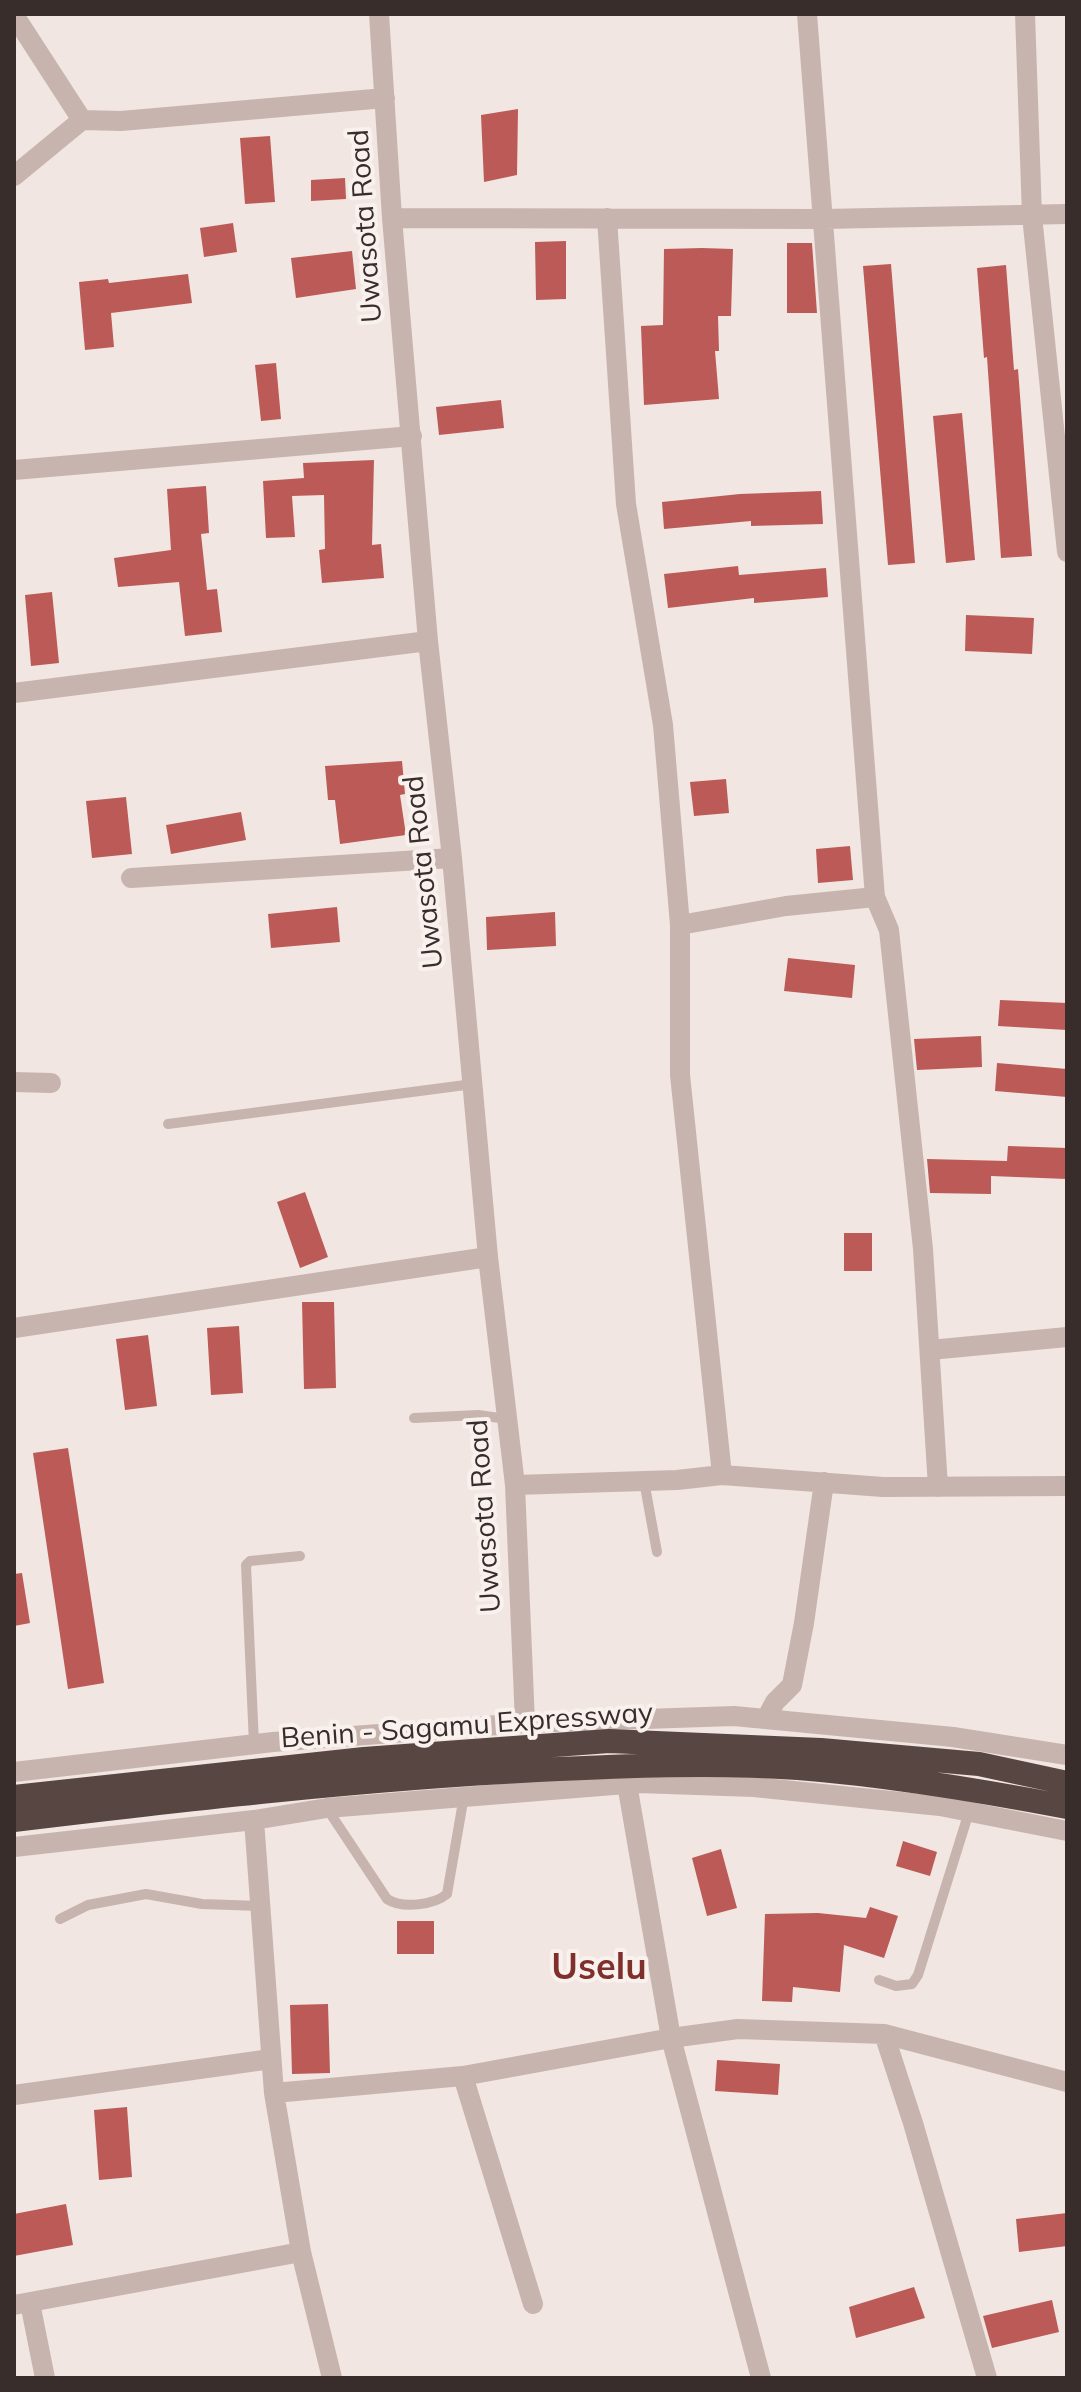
<!DOCTYPE html>
<html>
<head>
<meta charset="utf-8">
<style>
	body { margin:0 }
	#map { position:relative; width:1081px; height:2392px; overflow:hidden; background:#f1e6e1; font-family:Mulish,sans-serif }
	canvas { display:block }
	.frame { position:absolute; inset:0; border:16px solid #382d2b; pointer-events:none }
</style>
</head>
<body>
<div id="map">
<canvas width="1081" height="2392"></canvas>
<div class="frame"></div>
</div>
<script>
const ctx = document.querySelector('canvas').getContext('2d');
ctx.lineJoin = 'round';
function fillPath(path, color) { ctx.fillStyle = color; ctx.fill(path, 'evenodd'); }
function trace(path, color, width, dash) { ctx.strokeStyle = color; ctx.lineWidth = width; ctx.lineCap = dash ? 'butt' : 'round'; ctx.setLineDash(dash || []); ctx.stroke(path); }
function write(font, color, halo, rows, align = 'center') {
  ctx.font = font + ' Mulish,sans-serif'; ctx.lineWidth = 8; ctx.setLineDash([]); ctx.textBaseline = 'middle'; ctx.strokeStyle = halo; ctx.fillStyle = color; for (const [text, x, y, turn = 0] of rows) {
    ctx.save(); ctx.translate(x, y); ctx.rotate((+turn || 0) * Math.PI / 180); ctx.textAlign = isNaN(turn) ? turn : align; if (halo) ctx.strokeText(text, 0, 0); ctx.fillText(text, 0, 0); ctx.restore();
  }
}
fillPath(new Path2D(`
	M518 109 517 175 484 182 481 115Z
	M270 136 275 202 245 204 240 138Z
	M345 178 346 199 311 201V180Z
	M233 223 237 252 204 257 200 228Z
	M566 241V299L536 300 535 242Z
	M787 243H812L817 313H787Z
	M702 248 733 249 731 316H718L719 351H715L719 399 644 405 641 326 663 325 664 249Z
	M352 251 356 289 296 298 291 258Z
	M891 264 915 563 888 565 863 266Z
	M1006 265 1014 370 1018 369 1032 556 1001 558 987 357 984 358 977 268Z
	M188 274 192 303 111 313 114 347 85 350 79 282 108 279 109 283Z
	M276 363 281 419 261 421 255 365Z
	M501 400 504 428 439 435 436 407Z
	M962 413 975 560 946 563 933 416Z
	M374 460 372 545 381 544 384 578 322 583 319 550 325 549 324 495 292 496 295 537 266 538 263 481 304 478 303 463Z
	M206 486 209 533 201 534 207 590 217 589 222 632 185 636 179 582 118 587 114 558 171 550 167 489Z
	M821 491 823 524 751 526V521L664 529 662 502 740 494Z
	M738 566 739 575 826 568 828 597 754 603V598L668 608 664 574Z
	M52 592 59 663 31 666 25 595Z
	M966 615 1034 618 1032 654 965 651Z
	M402 761 405 794 400 795 406 835 340 844 335 800H328L325 766Z
	M726 779 729 813 694 816 690 782Z
	M126 797 132 854 92 858 86 801Z
	M241 812 246 840 171 854 166 825Z
	M850 846 853 880 818 883 816 849Z
	M337 907 340 942 271 948 268 914Z
	M555 912 556 946 487 950 486 917Z
	M788 958 855 965 852 998 784 991Z
	M1000 1000 1067 1003V1030L998 1026Z
	M981 1036 982 1067 917 1070 914 1039Z
	M997 1063 1067 1069V1097L995 1091Z
	M1008 1146 1067 1148V1179L991 1176V1194L930 1193 927 1159 1007 1161Z
	M305 1192 328 1257 300 1268 277 1202Z
	M844 1233H872V1271H844Z
	M302 1302H334L336 1388 304 1389Z
	M239 1326 243 1393 211 1395 207 1328Z
	M148 1335 157 1406 125 1410 116 1339Z
	M68 1448 104 1683 68 1689 33 1453Z
	M22 1573 30 1623 14 1626V1574Z
	M903 1841 937 1852 930 1876 896 1866Z
	M721 1849 737 1908 707 1916 692 1858Z
	M870 1907 898 1916 884 1958 844 1945 840 1992 793 1987 792 2002 762 2001 765 1914 818 1913 866 1918Z
	M397 1921H434V1954H397Z
	M328 2004 330 2073 292 2074 290 2005Z
	M717 2060 780 2064 778 2095 715 2091Z
	M127 2107 132 2177 99 2180 94 2110Z
	M66 2204 73 2245 14 2256V2214Z
	M1067 2213V2246L1019 2252 1016 2219Z
	M914 2287 925 2318 856 2338 849 2307Z
	M1052 2300 1059 2332 992 2348 983 2316Z`), '#bb5a56');
trace(new Path2D(`
	M168 1124 473 1084
	M414 1418 478 1415 507 1419
	M644 1481 657 1552
	M254 1744 246 1565 250 1561 300 1556
	M326 1807 387 1899C402 1909 434 1905 447 1894L464 1796
	M60 1919 88 1905 146 1894 202 1904 260 1906
	M879 1980 896 1986 912 1984 918 1975 969 1812`), '#c8b4ae', 10);
trace(new Path2D(`
	M379 14 392 218 428 641 452 858 488 1257 515 1485 525 1723
	M807 14 875 897 889 930 923 1249 938 1487
	M1025 14 1032 216 1067 552
	M14 15 82 120 121 121 385 98
	M14 176 82 120
	M392 218 824 219 1067 214
	M607 218 626 504 663 725 680 925V1075L722 1475
	M14 470 412 436
	M14 693 428 641
	M131 878 452 858
	M680 925 786 906 875 897
	M14 1082 51 1083
	M14 1328 488 1257
	M930 1350 1067 1337
	M515 1485 677 1480 722 1475 883 1487 1067 1486
	M766 1719 775 1702 792 1685 804 1623 824 1482
	M14 1772 273 1742 525 1723 734 1716 953 1737 1067 1755
	M627 1784 671 2038 761 2378
	M254 1820 274 2093 301 2252 332 2378
	M14 1847 254 1820 327 1808 638 1783 754 1787 940 1806 1067 1831
	M884 2034 913 2123 987 2378
	M463 2076 533 2304
	M274 2093 463 2076 671 2038 738 2029 884 2034 1067 2082
	M14 2095 271 2059
	M30 2303 45 2378
	M14 2305 301 2252`), '#c8b4ae', 20);
trace(new Path2D(`
	M14 1797 364 1759 609 1741 821 1750 979 1764 1067 1783
	M14 1820C188 1799 362 1779 538 1770 624 1766 712 1762 798 1768 888 1775 978 1790 1067 1807`), '#584643', 24);
write('28px', '#382d2b', '#f9f1ed', [
	["Uwasota Road",366,226,-94],
	["Uwasota Road",424,872,-96],
	["Uwasota Road",485,1516,-94],
	["Benin - Sagamu Expressway",467,1726,-4]
]);
write('bold 36px', '#7f2f2c', '#f9f1ed', [
	["Uselu",599,1968]
]);
</script>
</body>
</html>
